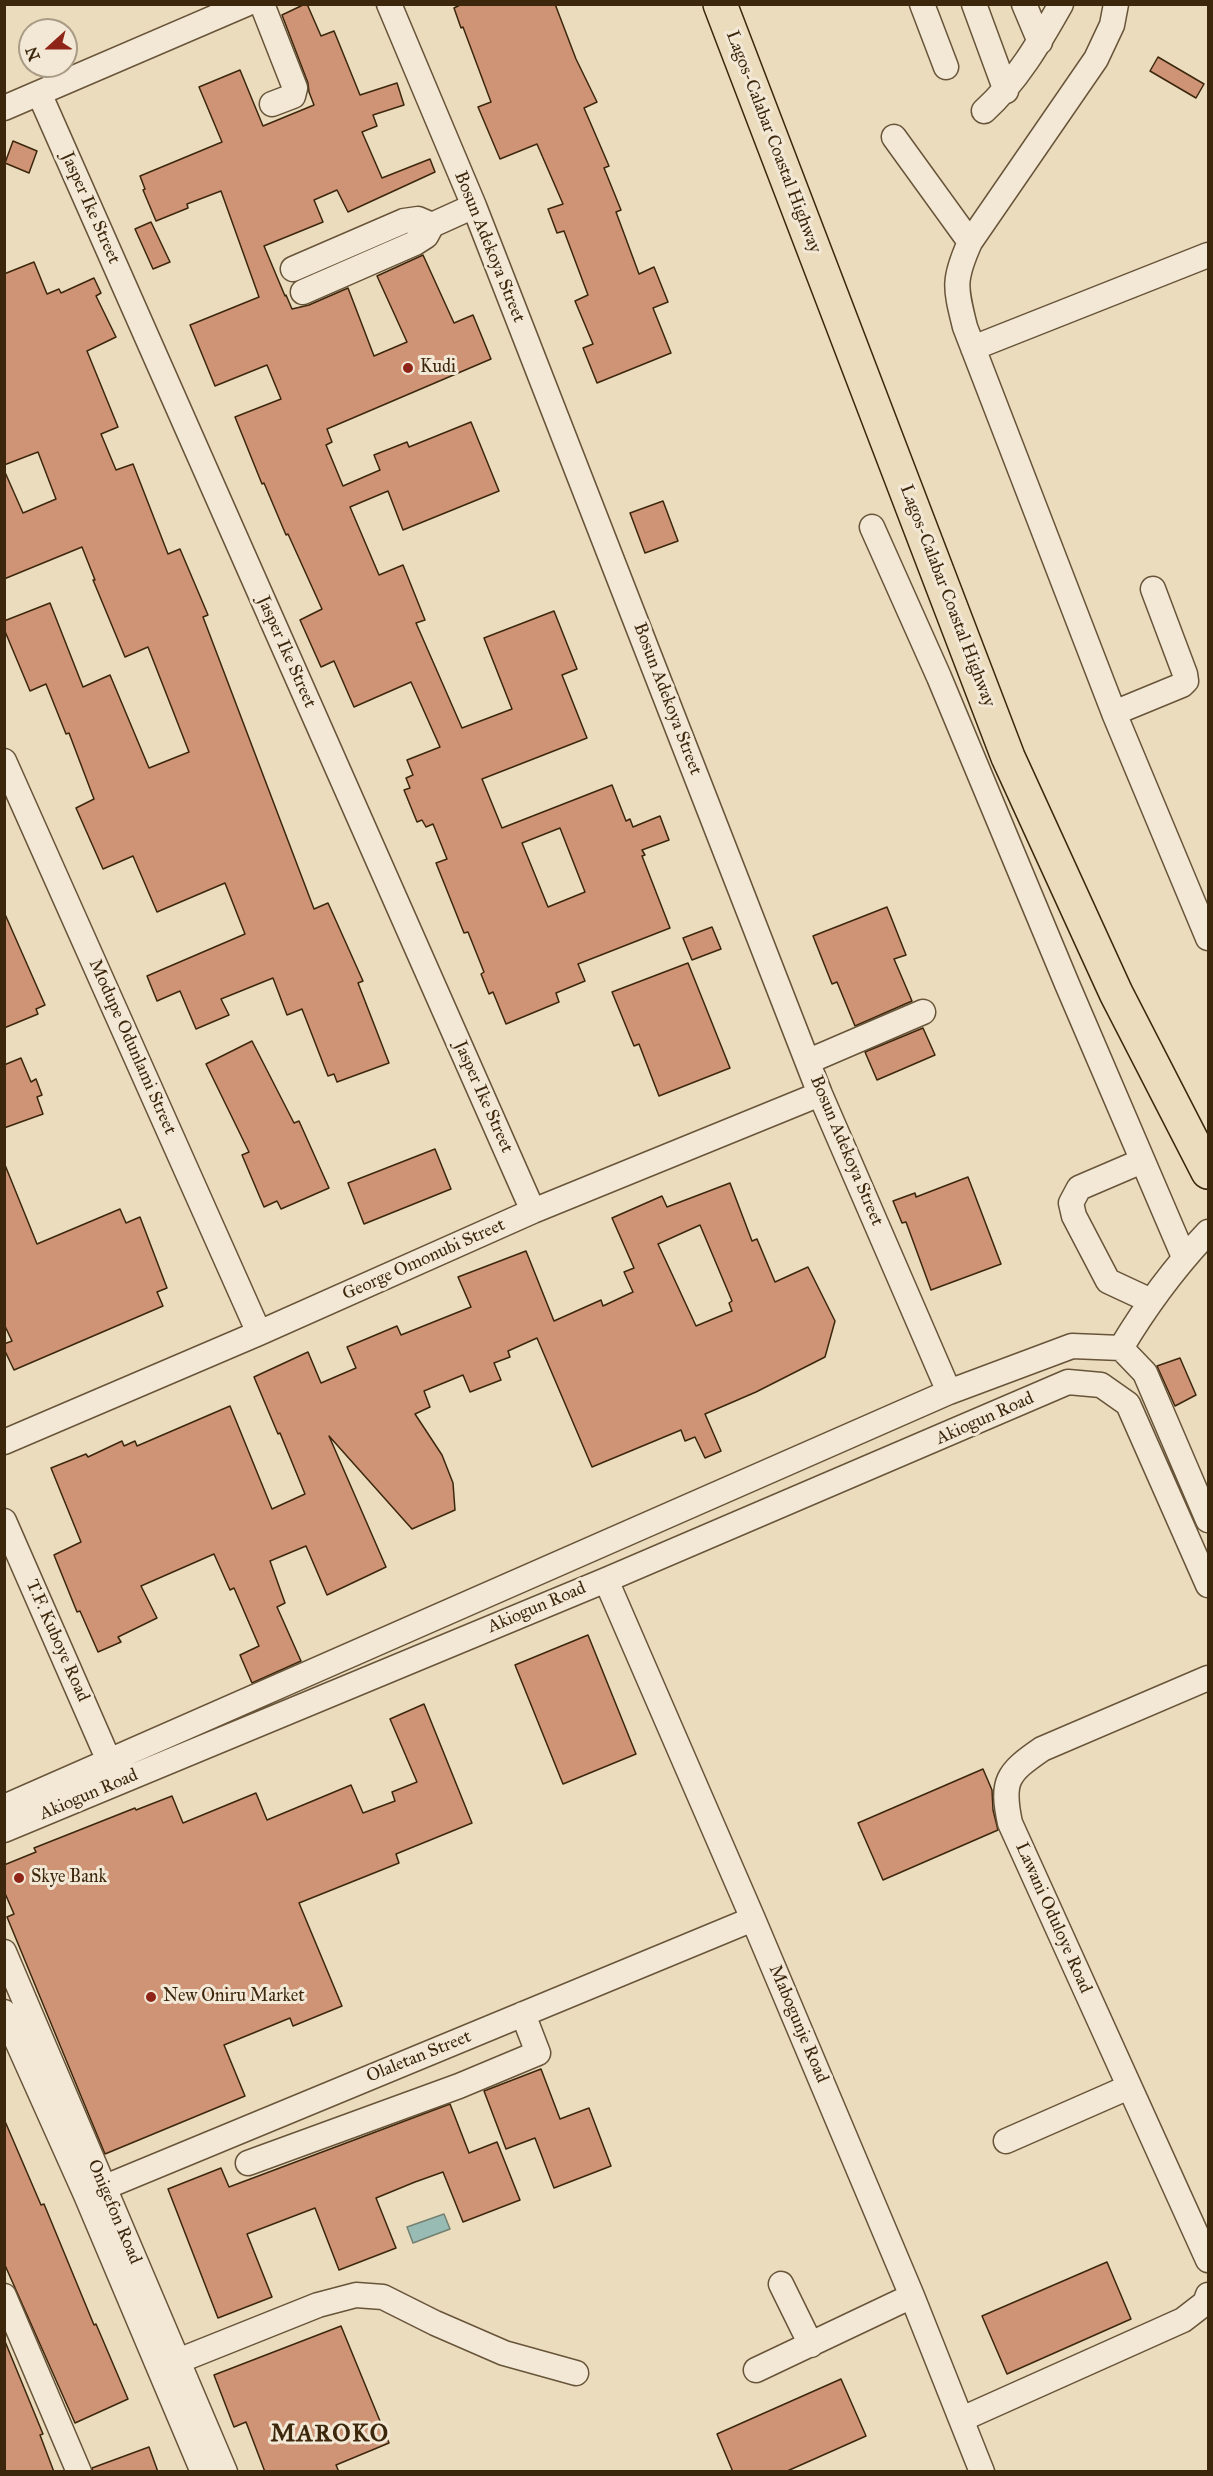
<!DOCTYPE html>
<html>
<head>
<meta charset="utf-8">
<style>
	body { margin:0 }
	#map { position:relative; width:1213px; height:2476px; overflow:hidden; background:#ebdcbe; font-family:"IM FELL Great Primer",serif }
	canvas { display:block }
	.frame { position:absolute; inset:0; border:6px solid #3c270d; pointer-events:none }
	.north { position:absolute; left:18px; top:18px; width:60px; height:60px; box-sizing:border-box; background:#f2e8d5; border:2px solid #a99b85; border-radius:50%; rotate:249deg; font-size:16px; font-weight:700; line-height:24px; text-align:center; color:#3c270d }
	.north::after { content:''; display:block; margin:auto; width:21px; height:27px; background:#8f2418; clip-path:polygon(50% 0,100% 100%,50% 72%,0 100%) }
</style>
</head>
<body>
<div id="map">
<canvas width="1213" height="2476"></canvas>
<div class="frame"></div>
<div class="north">N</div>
</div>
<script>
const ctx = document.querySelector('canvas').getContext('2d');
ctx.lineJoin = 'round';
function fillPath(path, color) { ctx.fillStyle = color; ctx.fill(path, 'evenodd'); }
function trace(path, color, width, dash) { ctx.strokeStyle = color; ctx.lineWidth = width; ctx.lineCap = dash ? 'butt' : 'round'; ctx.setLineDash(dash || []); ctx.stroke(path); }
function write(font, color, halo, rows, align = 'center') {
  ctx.font = font + ' "IM FELL Great Primer",serif'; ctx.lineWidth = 6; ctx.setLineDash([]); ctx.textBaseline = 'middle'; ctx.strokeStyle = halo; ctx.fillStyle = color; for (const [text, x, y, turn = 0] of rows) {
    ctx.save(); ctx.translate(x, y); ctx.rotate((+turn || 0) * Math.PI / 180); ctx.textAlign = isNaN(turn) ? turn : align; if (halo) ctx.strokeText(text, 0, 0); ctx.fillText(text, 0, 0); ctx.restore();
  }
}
const water = new Path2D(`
	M444 2214 450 2229 413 2243 407 2227Z`);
fillPath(water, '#98bbb4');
trace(water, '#738071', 1.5);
const building = new Path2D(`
	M305 4H307L321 36 334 31 360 95 397 83 404 105 373 115 377 126 362 132 382 178 430 159 435 172 348 212 337 190 314 200 323 222 264 246 285 296 286 295 292 309 309 305 348 288 374 356 407 342 377 276 423 255 454 323 473 315 491 359 327 429 332 442 326 445 343 486 380 470 374 455 407 442 409 447 471 422 499 491 403 530 388 491 350 507 379 575 403 565 425 620 416 623 462 728 512 709 484 638 554 611 577 669 562 675 587 738 482 779 502 828 612 785 626 821 630 819 633 827 660 816 669 840 642 850 645 855 642 856 670 928 578 964 585 981 556 993 559 1002 506 1024 493 992 489 994 481 974 484 972 468 932 464 933 436 863 447 859 433 824 426 827 422 820 417 822 404 790 410 788 406 778 413 775 407 760 440 747 411 682 354 707 334 661 321 667 300 620 322 609 288 534 286 535 264 483 262 484 235 417 281 399 267 365 215 386 190 325 259 297 221 191 187 204 188 208 156 221 143 190 145 189 140 176 222 142 199 87 240 70 263 126 314 105 309 92 308 83 282 15ZM560 828 585 892 548 907 522 843Z
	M462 4H555L576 59 597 102 584 108 609 166 604 168 621 210 616 212 639 274 654 267 668 302 653 308 671 353 597 383 583 348 593 344 575 301 588 295 564 231 557 233 548 209 563 204 537 144 500 159 478 107 491 102 463 27 461 28 454 8Z
	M1158 57 1204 84 1196 98 1150 71Z
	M13 141 37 151 29 173 5 163Z
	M151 222 170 262 153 269 135 229Z
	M34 262 47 294 59 289 61 293 94 278 101 293 96 296 116 337 87 351 118 427 101 434 116 470 133 464 168 554 180 549 208 615 203 617 314 909 328 903 363 981 358 983 389 1063 337 1082 334 1074 328 1076 302 1009 287 1015 273 978 221 999 229 1015 196 1029 180 991 157 1001 147 976 245 934 225 883 157 912 133 856 103 869 76 808 94 799 69 733 66 734 46 684 30 691 4 629V621L50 603 83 687 110 675 149 768 189 752 148 647 125 657 93 580H95L82 547 4 579V470L23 513 56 499 38 452 4 465V274Z
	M663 501 678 541 645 553 630 513Z
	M887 907 906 955 894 959 912 1001 855 1026 837 982 832 984 813 936Z
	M4 912 45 1005 36 1009 38 1014 4 1028Z
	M712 927 721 949 692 960 683 938Z
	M688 963 730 1068 659 1096 639 1044 634 1046 612 992Z
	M923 1028 935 1055 877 1080 865 1052Z
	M252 1041 294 1123 299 1121 329 1188 281 1209 277 1201 264 1207 242 1155 249 1152 206 1064Z
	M21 1058 31 1082 36 1079 42 1095 37 1097 43 1114 4 1128V1065Z
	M435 1149 451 1189 364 1224 348 1183Z
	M5 1165 37 1244 120 1209 126 1223 140 1217 167 1288 157 1292 163 1306 14 1370 4 1349V1344L12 1341 4 1324Z
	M968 1177 1001 1264 931 1290 906 1222 902 1223 893 1201 915 1193 916 1197Z
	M730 1183 752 1241 757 1239 775 1282 808 1267 835 1321 825 1357 756 1392 705 1414 721 1451 705 1458 695 1437 685 1441 681 1430 592 1467 537 1338 508 1351 510 1357 494 1363 501 1380 470 1392 463 1375 424 1391 430 1407 415 1414 442 1455 453 1483 455 1510 412 1529 329 1436 386 1567 327 1595 306 1546 270 1561 285 1603 277 1607 301 1661 252 1683 240 1655 259 1646 234 1588 230 1590 214 1554 141 1586 157 1618 118 1637 121 1642 98 1652 80 1611 77 1612 54 1555 81 1542 51 1468 86 1454 88 1457 122 1441 124 1446 135 1441 137 1446 230 1406 272 1509 305 1494 280 1433 278 1434 254 1377 308 1352 321 1383 356 1368 347 1347 397 1326 401 1335 471 1307 458 1277 526 1251 554 1321 601 1300 603 1306 633 1292 624 1272 634 1268 612 1218 662 1196 667 1207ZM700 1225 732 1301 729 1303 732 1311 696 1326 658 1244Z
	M1180 1358 1196 1395 1175 1406 1157 1366Z
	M588 1635 636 1754 563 1784 515 1665Z
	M424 1704 472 1823 396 1854 399 1863 299 1903 342 2006 293 2026 290 2018 224 2045 245 2096 105 2154 7 1917 14 1914 4 1891V1865L36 1852 34 1848 135 1808 136 1810 172 1796 183 1823 256 1793 267 1820 351 1785 363 1813 395 1801 392 1792 417 1782 390 1719Z
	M983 1769 992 1790 993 1810 998 1830 883 1880 858 1823Z
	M541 2069 560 2119 589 2108 611 2166 554 2188 535 2138 506 2149 484 2091Z
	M450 2104 469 2153 497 2142 520 2200 463 2222 443 2172 415 2182 376 2198 396 2248 339 2270 315 2208 247 2234 272 2297 218 2318 168 2189 221 2168 229 2187Z
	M4 2119 41 2205 44 2204 94 2325 96 2324 128 2399 75 2423 4 2263Z
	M1107 2262 1131 2319 1007 2374 982 2316Z
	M341 2326 389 2443 336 2465 339 2472H265L246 2422 234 2427 214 2375Z
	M4 2339 43 2434 40 2435 54 2472H4Z
	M841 2379 866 2436 785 2472H733L717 2434Z
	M149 2447 158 2472H93L92 2468Z`);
fillPath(building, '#cf9476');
trace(building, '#3c270d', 1.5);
const minor = new Path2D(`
	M262 4 295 88 293 96 272 104
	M389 4 474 206 820 1094 949 1392
	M922 4 946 67
	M974 4 1006 91
	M1024 4 1040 42
	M1116 4 1112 25 1096 59 970 242C953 280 955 287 965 327L1114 713 1208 938
	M39 93 533 1211
	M4 108 246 4
	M984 111C1017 81 1039 43 1061 4
	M894 137 970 242
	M293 269 404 221 418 219 432 225
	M303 292 415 243 426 236 432 225 474 206
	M973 348 1208 255
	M872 527 939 677 1067 984 1184 1257
	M1114 713 1182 685 1186 681 1185 674 1153 589
	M4 761 259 1333
	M809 1061 923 1012
	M1142 1161 1079 1188 1071 1203 1074 1216 1108 1281 1151 1301
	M1121 1348C1146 1306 1175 1267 1208 1232
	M4 1442 259 1333 533 1211 820 1094
	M4 1521 109 1761
	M606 1580 753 1919 912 2296 982 2472
	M1208 1678 1042 1749C1007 1773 1001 1781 1010 1823L1208 2260
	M4 1807 949 1392 1072 1346 1121 1348 1145 1373 1208 1520
	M4 1830 606 1580 1068 1382 1101 1385 1128 1404 1208 1585
	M4 1952 225 2472
	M4 2012 86 2195 203 2472
	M1006 2141 1129 2087
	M248 2163 459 2086 538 2053 523 2014
	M86 2195 753 1919
	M781 2284 811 2345
	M4 2296 79 2472
	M178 2361 318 2305 356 2295 383 2297 435 2323 504 2353 576 2373
	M756 2370 912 2296
	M962 2419 1183 2320 1205 2303 1208 2295`);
const highway = new Path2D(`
	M720 4 1008 757 1116 993 1208 1172`);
trace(minor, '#685439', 27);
trace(highway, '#3c270d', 36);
trace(minor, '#f2e8d5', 24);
trace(highway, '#ebdcbe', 33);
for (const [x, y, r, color] of [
	[408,368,6,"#8f2418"],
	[19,1878,6,"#8f2418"],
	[151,1997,6,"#8f2418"]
]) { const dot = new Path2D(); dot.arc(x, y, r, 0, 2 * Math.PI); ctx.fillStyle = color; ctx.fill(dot); trace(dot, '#f2e8d5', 2); }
write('18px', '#3c270d', '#f2e8d5', [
	["Lagos-Calabar Coastal Highway",773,142,69],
	["Jasper Ike Street",90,208,66],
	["Bosun Adekoya Street",489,247,68],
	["Lagos-Calabar Coastal Highway",947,596,69],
	["Jasper Ike Street",286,652,66],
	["Bosun Adekoya Street",667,699,69],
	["Modupe Odunlami Street",132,1047,66],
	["Jasper Ike Street",483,1097,66],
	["Bosun Adekoya Street",846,1151,67],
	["George Omonubi Street",424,1260,-24],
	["Akiogun Road",985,1419,-24],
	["Akiogun Road",537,1608,-23],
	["T.F. Kuboye Road",57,1641,66],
	["Akiogun Road",89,1795,-23],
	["Lawani Oduloye Road",1053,1918,66],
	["Mabogunje Road",798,2024,67],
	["Olaletan Street",419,2057,-22],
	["Onigefon Road",114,2212,67]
]);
write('18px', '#3c270d', '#f2e8d5', [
	["Kudi",420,368],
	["Skye Bank",31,1878],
	["New Oniru Market",163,1997]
], 'left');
ctx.letterSpacing = '1.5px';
write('bold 24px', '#3c270d', '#f2e8d5', [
	["MAROKO",330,2435]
]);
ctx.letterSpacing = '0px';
</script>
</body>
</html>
